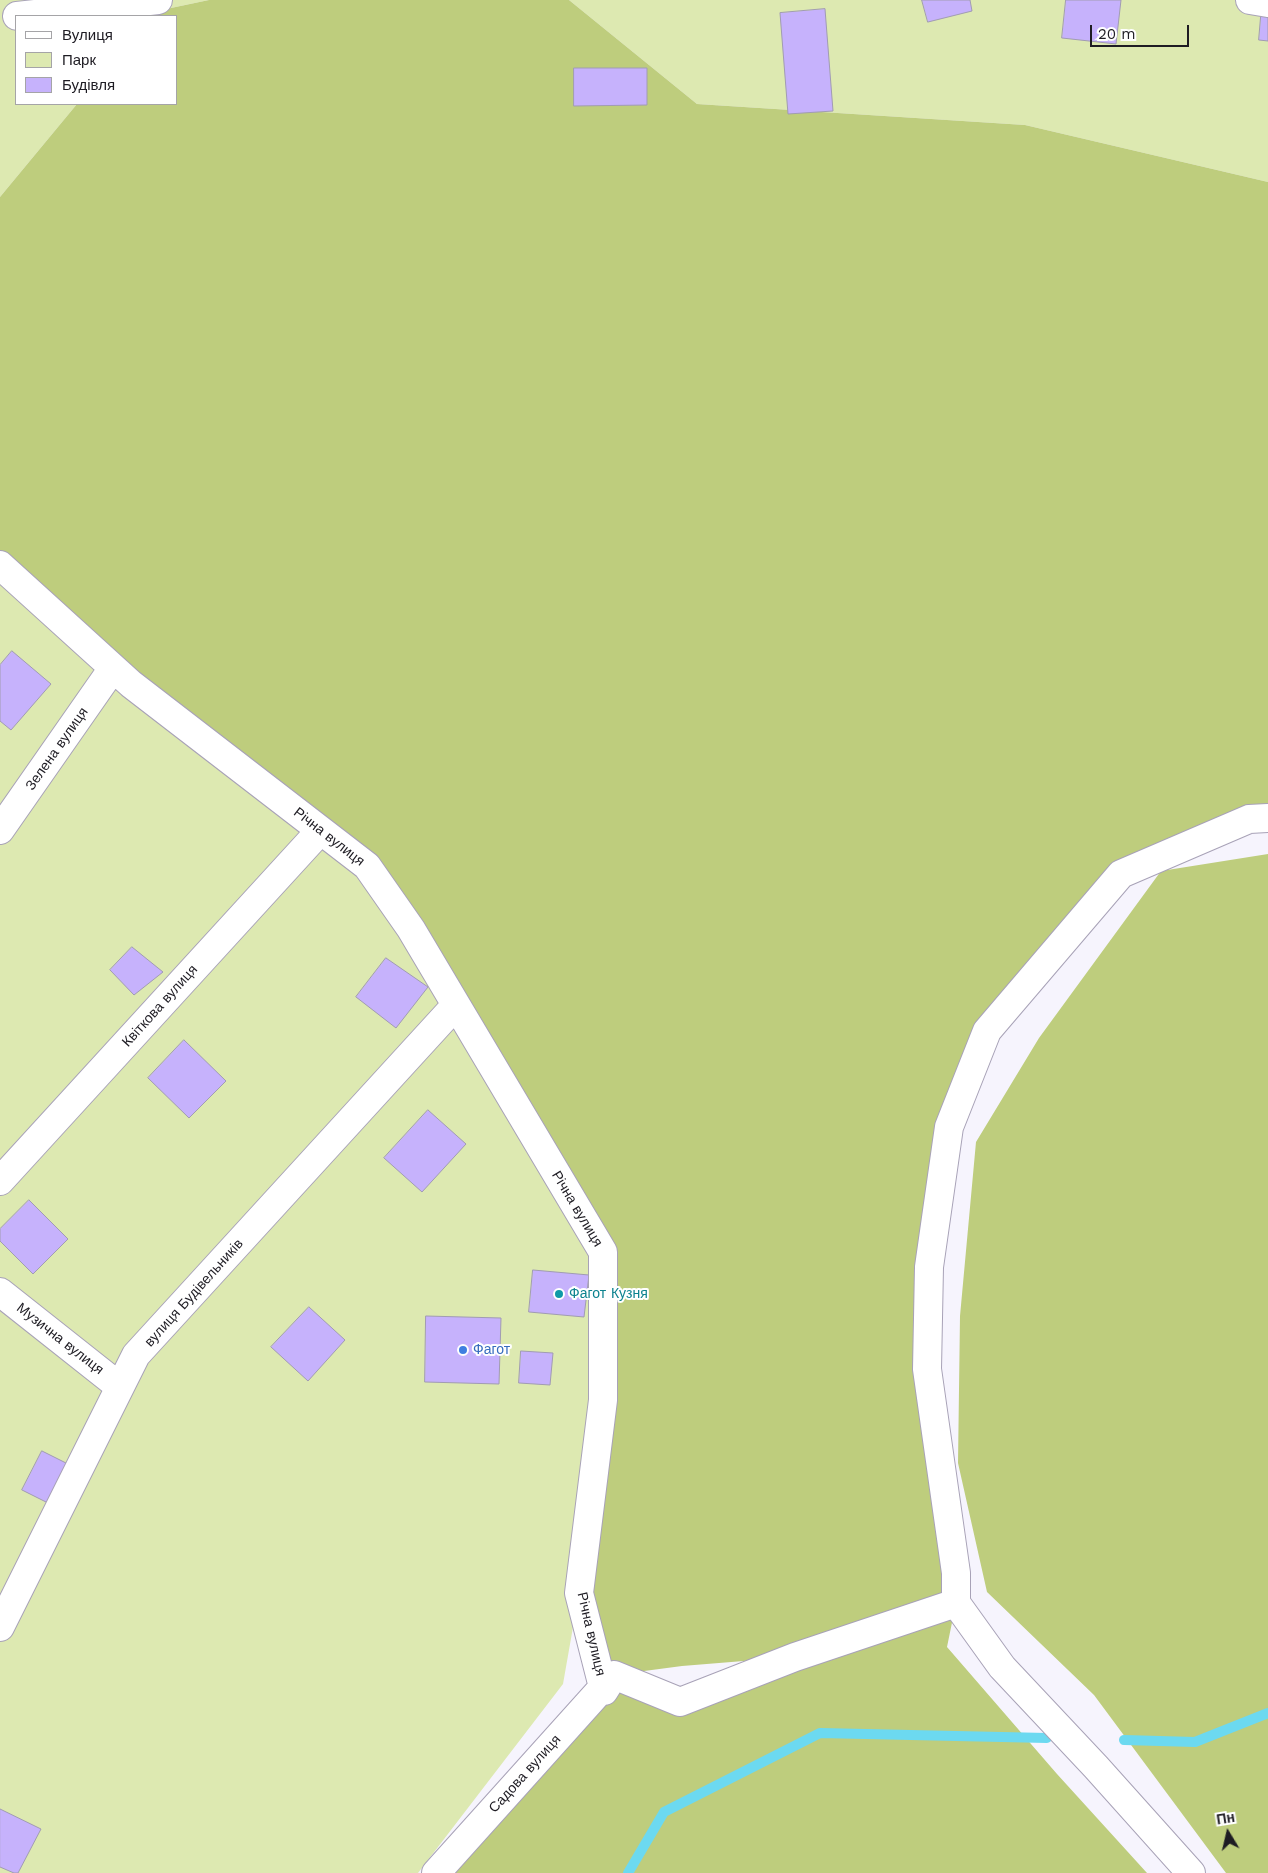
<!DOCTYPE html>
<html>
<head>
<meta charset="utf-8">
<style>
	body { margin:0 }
	#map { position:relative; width:1268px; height:1873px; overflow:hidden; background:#f6f4fd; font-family:"Work Sans",sans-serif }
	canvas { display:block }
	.legend { position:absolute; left:15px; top:15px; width:162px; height:90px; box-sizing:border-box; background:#fff; border:1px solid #a5a4a7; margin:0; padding:6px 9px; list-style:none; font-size:15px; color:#1e1c23 }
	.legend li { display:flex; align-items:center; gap:10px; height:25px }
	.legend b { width:25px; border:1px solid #a5a4a7 }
	.north { position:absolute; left:1203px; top:1808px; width:50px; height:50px; -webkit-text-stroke:4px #fff; paint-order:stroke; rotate:351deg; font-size:14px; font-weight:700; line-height:20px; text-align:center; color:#1e1c23 }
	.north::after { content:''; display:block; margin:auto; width:18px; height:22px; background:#1e1c23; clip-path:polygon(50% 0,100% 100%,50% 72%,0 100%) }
	.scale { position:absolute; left:1090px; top:25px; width:99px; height:22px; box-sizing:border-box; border:2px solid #1e1c23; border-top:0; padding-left:6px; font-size:15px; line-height:18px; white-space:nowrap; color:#1e1c23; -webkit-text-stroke:4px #fff; paint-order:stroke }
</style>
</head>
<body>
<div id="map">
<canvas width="1268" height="1873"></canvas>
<ul class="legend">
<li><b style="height:6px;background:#fff"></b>Вулиця</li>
<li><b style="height:14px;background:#dde9b1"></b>Парк</li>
<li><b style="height:14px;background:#c6b2fc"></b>Будівля</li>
</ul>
<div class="north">Пн</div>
<div class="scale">20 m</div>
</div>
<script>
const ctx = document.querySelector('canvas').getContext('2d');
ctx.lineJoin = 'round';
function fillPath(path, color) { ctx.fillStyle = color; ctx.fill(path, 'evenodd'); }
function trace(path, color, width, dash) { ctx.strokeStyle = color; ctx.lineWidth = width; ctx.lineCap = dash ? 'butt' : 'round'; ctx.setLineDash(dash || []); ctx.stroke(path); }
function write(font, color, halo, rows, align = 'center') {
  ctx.font = font + ' "Work Sans",sans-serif'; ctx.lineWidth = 4; ctx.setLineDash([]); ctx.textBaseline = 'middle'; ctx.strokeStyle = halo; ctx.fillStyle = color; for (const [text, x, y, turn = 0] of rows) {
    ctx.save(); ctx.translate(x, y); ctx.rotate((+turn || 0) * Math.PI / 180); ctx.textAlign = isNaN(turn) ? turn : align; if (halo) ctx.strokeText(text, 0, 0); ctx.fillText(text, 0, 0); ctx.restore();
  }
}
fillPath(new Path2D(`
	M0 0H209L133 16H16V104H77L0 197Z
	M569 0H1268V182L1025 125 697 104Z
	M0 565 367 866 603 1252 579 1593 563 1684 418 1873H0Z`), '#dde9b1');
fillPath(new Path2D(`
	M209 0H569L697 104 1025 125 1268 182V818L1121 874 987 1031 949 1127 929 1267 956 1603 947 1647 1057 1774 1147 1873H440L604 1691 680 1702 793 1657 682 1666 614 1675 579 1593 603 1252 367 866 0 565V197L77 104H176V16H133Z
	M1268 854V1873H1226L1094 1695 987 1592 958 1463 960 1316 976 1142 1039 1038 1161 871Z`), '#becd7d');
trace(new Path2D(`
	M1124 1740 1195 1742 1268 1713
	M628 1873 664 1812 820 1733 1047 1738`), '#6cd9f0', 10);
const building = new Path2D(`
	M922 0H970L972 11 928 22Z
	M1066 0H1121L1116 44 1062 38Z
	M1262 5 1268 6V41L1259 40Z
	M825 9 833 111 788 114 780 13Z
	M574 68H647V105L574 106Z
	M12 651 51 684 11 730 0 721V665Z
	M132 947 163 972 134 995 110 970Z
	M386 958 428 987 396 1028 356 997Z
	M184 1040 226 1081 189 1118 148 1078Z
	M428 1110 466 1144 422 1192 384 1158Z
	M29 1200 68 1239 33 1274 0 1241V1229Z
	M533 1270 589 1275 584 1317 529 1312Z
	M309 1307 345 1340 308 1381 271 1347Z
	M426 1316 501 1318 499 1384 425 1382Z
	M521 1351 553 1353 550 1385 519 1383Z
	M42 1451 74 1467 54 1506 22 1490Z
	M0 1809 41 1829 18 1873H14L0 1867Z`);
fillPath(building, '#c6b2fc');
trace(building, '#a19cb2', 1);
const street = new Path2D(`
	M1250 0 1268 3
	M17 16 158 0
	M0 565 131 684 367 866 411 929 603 1252V1400L579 1593 604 1691 614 1675 680 1702 795 1657 956 1603
	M0 830 113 668
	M0 1181 320 831
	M0 1292 120 1387
	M0 1627 136 1355 456 1005
	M436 1873 614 1675`);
const secondary = new Path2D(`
	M1191 1873 1096 1767 1002 1667 956 1603V1573L927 1369 929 1267 949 1127 987 1031 1121 874 1249 819 1268 818`);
trace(street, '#a8a2b7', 30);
trace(secondary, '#a8a2b7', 30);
trace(street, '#fff', 28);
trace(secondary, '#fff', 28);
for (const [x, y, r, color] of [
	[559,1294,5,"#0f9aa8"],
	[463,1350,5,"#3f7fe0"]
]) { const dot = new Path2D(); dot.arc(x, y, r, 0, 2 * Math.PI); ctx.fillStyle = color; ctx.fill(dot); trace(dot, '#fff', 2); }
write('14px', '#1e1c23', '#fff', [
	["Зелена вулиця",57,749,-55],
	["Річна вулиця",329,837,38],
	["Квіткова вулиця",160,1006,-48],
	["Річна вулиця",577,1209,59],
	["вулиця Будівельників",194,1293,-48],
	["Музична вулиця",60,1339,38],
	["Річна вулиця",591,1634,77],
	["Садова вулиця",525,1774,-48]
]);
write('14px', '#0d838f', '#fff', [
	["Фагот Кузня",569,1294]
], 'left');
write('14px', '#366cbe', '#fff', [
	["Фагот",473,1350]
], 'left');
</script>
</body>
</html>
